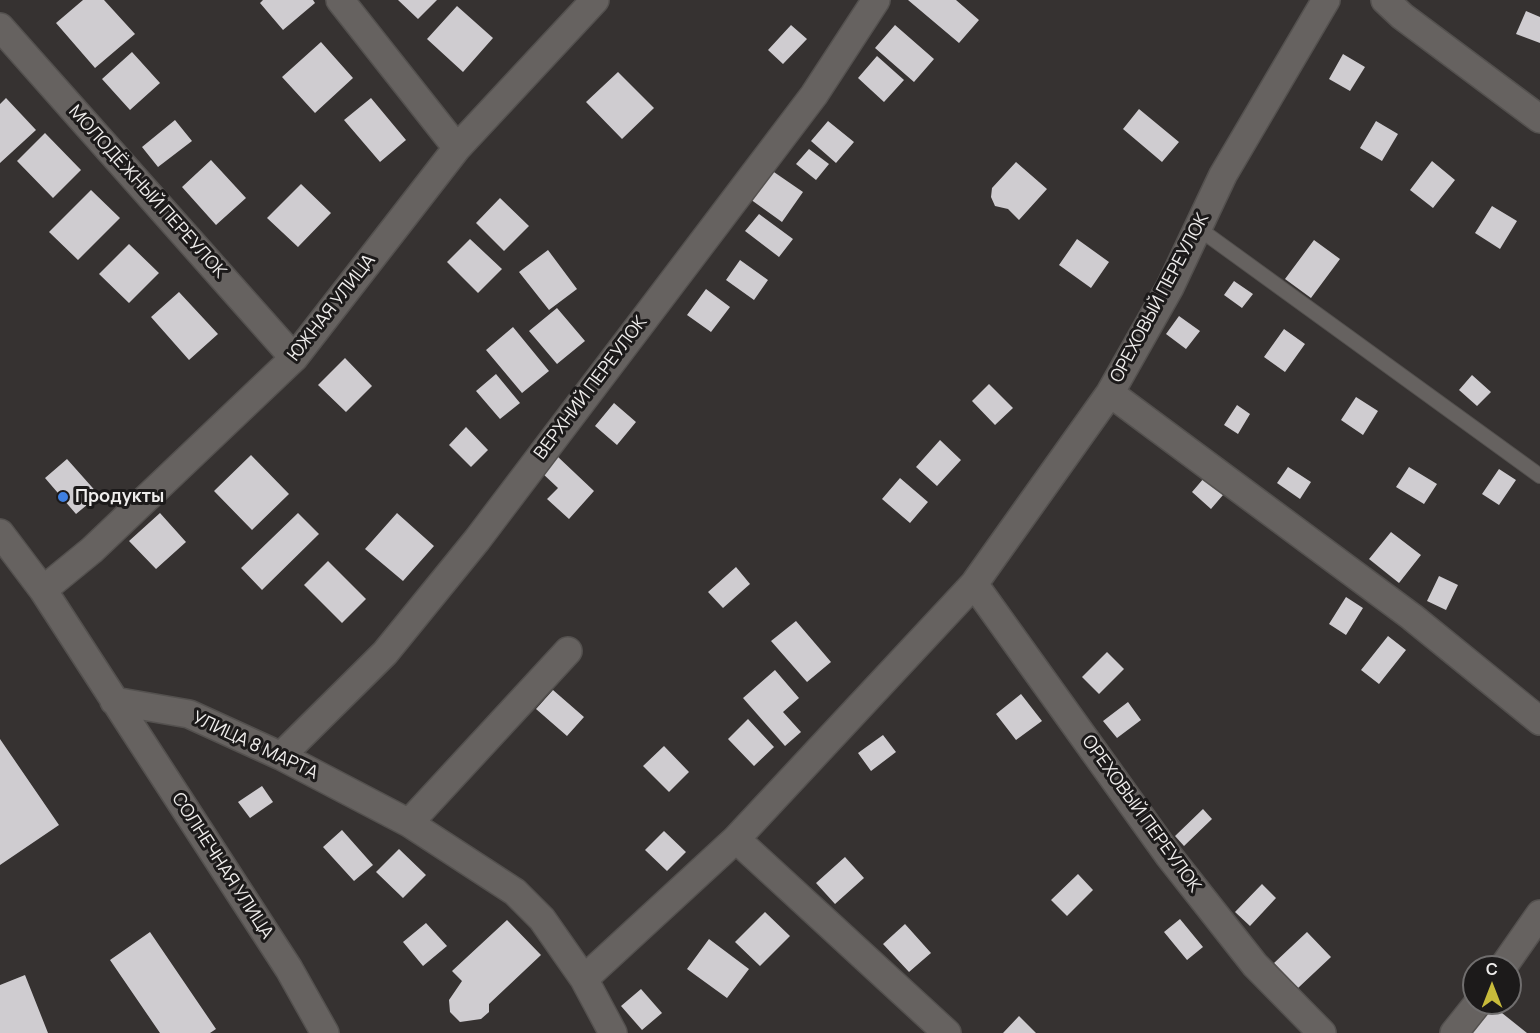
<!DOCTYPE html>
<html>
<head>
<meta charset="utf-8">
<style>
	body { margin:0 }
	#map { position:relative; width:1540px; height:1033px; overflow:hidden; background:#363231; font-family:Manrope,sans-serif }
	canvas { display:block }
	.north { position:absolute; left:1462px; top:955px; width:60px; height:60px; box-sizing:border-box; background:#1c1a1a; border:2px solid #706e6e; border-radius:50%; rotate:0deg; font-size:16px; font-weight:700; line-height:24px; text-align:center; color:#efedec }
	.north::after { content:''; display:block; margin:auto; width:21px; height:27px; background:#c8bb3b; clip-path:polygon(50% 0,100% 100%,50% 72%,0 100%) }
</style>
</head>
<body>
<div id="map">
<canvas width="1540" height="1033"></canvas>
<div class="north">С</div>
</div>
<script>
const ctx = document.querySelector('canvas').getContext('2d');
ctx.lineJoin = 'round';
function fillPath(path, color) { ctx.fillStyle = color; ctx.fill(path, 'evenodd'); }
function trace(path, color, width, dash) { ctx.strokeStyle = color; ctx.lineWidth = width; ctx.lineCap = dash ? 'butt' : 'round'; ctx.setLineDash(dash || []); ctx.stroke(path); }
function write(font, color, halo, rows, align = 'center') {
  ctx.font = font + ' Manrope,sans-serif'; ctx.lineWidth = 6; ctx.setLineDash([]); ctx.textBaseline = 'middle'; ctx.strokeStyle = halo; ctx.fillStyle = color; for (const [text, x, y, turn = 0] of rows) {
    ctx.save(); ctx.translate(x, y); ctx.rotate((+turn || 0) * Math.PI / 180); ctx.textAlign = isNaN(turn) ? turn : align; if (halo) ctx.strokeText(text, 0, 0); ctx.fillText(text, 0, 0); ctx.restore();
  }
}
fillPath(new Path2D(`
	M83 0H104L135 34 95 68 56 23Z
	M263 0H313L315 3 283 30 260 3Z
	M398 0H437L418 19Z
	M908 0H956L979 20 959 43Z
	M457 6 493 38 463 72 427 39Z
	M1526 11 1540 17V43L1516 34Z
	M791 25 807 39 783 64 768 50Z
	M895 25 934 59 914 82 875 48Z
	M321 42 353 78 315 113 282 77Z
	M132 52 160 83 130 110 102 79Z
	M1343 54 1365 67 1350 91 1329 79Z
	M877 56 904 80 884 102 858 78Z
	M618 72 654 108 622 139 586 102Z
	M6 98 36 130 0 163V104Z
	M371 98 406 140 380 162 344 120Z
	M1139 109 1179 142 1162 162 1123 129Z
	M175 120 192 141 158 167 142 147Z
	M828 121 854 142 836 163 811 141Z
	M1376 121 1398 134 1382 161 1360 148Z
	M45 133 81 170 53 198 17 161Z
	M809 149 829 164 816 180 796 164Z
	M211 160 246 198 216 225 182 187Z
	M1432 161 1455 180 1433 208 1410 190Z
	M1016 162 1047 189 1019 220 1008 209 995 206 991 197 992 188Z
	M771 170 803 192 782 222 750 199Z
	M301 184 331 213 298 247 267 218Z
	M91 190 120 218 78 260 49 232Z
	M500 198 529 226 504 251 476 223Z
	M1492 206 1517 221 1500 249 1475 233Z
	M759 214 793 239 779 257 745 231Z
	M470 239 502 269 478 293 447 262Z
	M1077 239 1109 262 1091 288 1059 265Z
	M1314 240 1340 259 1311 298 1285 279Z
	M129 244 159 273 129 303 99 274Z
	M548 250 577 289 549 310 519 272Z
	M740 260 768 280 754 300 726 280Z
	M1234 281 1253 294 1242 308 1224 295Z
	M706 289 730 307 711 332 687 315Z
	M179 292 218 334 189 360 151 317Z
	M557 308 585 341 557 364 529 331Z
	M1179 316 1200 331 1186 349 1166 334Z
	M513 327 549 371 522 393 486 350Z
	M1284 329 1305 344 1285 372 1264 357Z
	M345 358 372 386 346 412 318 385Z
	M496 374 520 403 500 419 476 391Z
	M1472 375 1491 392 1477 406 1459 390Z
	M989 384 1013 408 995 425 972 401Z
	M1356 397 1378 411 1363 435 1341 420Z
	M614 403 636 422 617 445 595 426Z
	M1237 405 1250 414 1238 434 1224 425Z
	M466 427 488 450 471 467 449 445Z
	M940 440 961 460 937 486 916 467Z
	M251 455 289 494 252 530 214 491Z
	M557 456 594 491 569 519 547 499 558 488 541 472Z
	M67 459 99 495 76 514 45 478Z
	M1288 467 1311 482 1300 499 1277 483Z
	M1409 467 1437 484 1424 504 1396 487Z
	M1499 469 1516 480 1499 505 1482 494Z
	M900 478 928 502 910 523 882 499Z
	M1204 478 1223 495 1211 509 1192 492Z
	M160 513 186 542 156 569 129 541Z
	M298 513 319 534 262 590 241 568Z
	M397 513 434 546 403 581 365 549Z
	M1391 532 1421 555 1399 583 1369 559Z
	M328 561 366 599 342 623 304 585Z
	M736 567 750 584 723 608 708 592Z
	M1439 576 1458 585 1446 610 1427 601Z
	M1346 597 1363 608 1346 635 1329 624Z
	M796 621 831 662 807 682 771 641Z
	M1388 636 1406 650 1379 684 1361 670Z
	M1107 652 1124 669 1099 694 1082 677Z
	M775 670 799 698 783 712 801 732 785 746 743 698Z
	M553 690 584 717 567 736 536 709Z
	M1021 694 1042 721 1016 740 996 714Z
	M1128 702 1141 720 1117 738 1103 721Z
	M748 719 774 747 754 766 728 739Z
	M883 735 896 752 871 771 858 753Z
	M0 739 59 825 0 865Z
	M664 746 689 772 669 792 643 766Z
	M262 786 273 802 250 818 238 802Z
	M1203 809 1212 819 1184 846 1175 836Z
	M342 830 373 865 354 881 323 847Z
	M664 831 686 852 667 871 645 850Z
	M399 849 426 875 403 898 376 872Z
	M845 857 864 878 835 904 816 883Z
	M1078 874 1093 890 1067 916 1051 900Z
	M1262 884 1276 898 1250 926 1235 912Z
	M765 912 790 936 760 966 735 942Z
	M1180 919 1203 947 1187 960 1164 932Z
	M507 920 541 955 489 1004V1012L481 1019 460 1022 450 1012 449 1000 462 981 452 971Z
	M426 923 447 946 423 966 403 942Z
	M905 924 931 953 909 972 883 944Z
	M150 932 216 1029 210 1033H160L110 960Z
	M1307 932 1331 957 1298 988 1274 963Z
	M709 939 749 969 727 998 687 969Z
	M25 975 48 1033H0V985Z
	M641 989 662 1013 642 1030 621 1006Z
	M1492 1005 1527 1033H1469Z
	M1019 1016 1036 1033H1003Z`), '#cfccd0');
const lane = new Path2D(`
	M1198 228 1540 476`);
const street = new Path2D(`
	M340 0 457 148
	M1385 0 1402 16 1540 119
	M0 27 294 358
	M1110 393 1412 617 1540 721
	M0 533 43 590 289 969 325 1033
	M974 584 1169 856 1255 965 1322 1033
	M43 590 92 550 294 358 457 148 595 0
	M114 701 189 714 281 756 409 823 515 892 542 919 584 979 613 1033
	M281 756 385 653 477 540 814 95 876 0
	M409 823 568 651
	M736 839 947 1033
	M1503 967 1540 914
	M584 979 736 839 974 584 1110 393 1170 287 1223 175 1326 0
	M1454 1033 1478 1003`);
trace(lane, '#54514f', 16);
trace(street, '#54514f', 30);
trace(lane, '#666260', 14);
trace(street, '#666260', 27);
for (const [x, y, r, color] of [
	[63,497,6,"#3f7fe0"]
]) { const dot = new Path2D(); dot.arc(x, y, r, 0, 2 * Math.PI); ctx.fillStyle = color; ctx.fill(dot); trace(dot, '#1c1a1a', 2); }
write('18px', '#efedec', '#1c1a1a', [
	["МОЛОДЁЖНЫЙ ПЕРЕУЛОК",147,192,48],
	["ОРЕХОВЫЙ ПЕРЕУЛОК",1160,298,-62],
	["ЮЖНАЯ УЛИЦА",332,308,-52],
	["ВЕРХНИЙ ПЕРЕУЛОК",591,388,-53],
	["УЛИЦА 8 МАРТА",255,746,25],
	["ОРЕХОВЫЙ ПЕРЕУЛОК",1141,814,54],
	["СОЛНЕЧНАЯ УЛИЦА",222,866,57]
]);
write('bold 18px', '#efedec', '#1c1a1a', [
	["Продукты",75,497]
], 'left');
</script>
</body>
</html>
